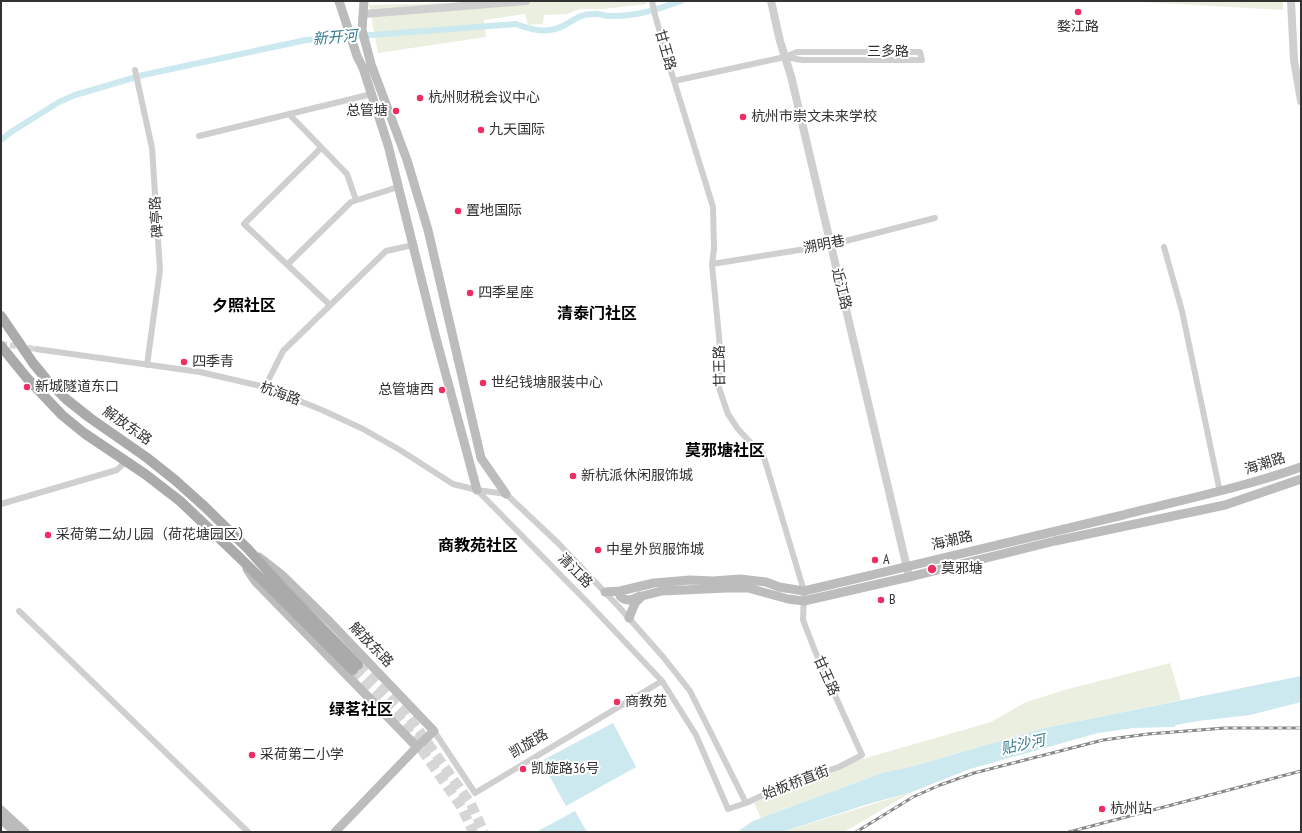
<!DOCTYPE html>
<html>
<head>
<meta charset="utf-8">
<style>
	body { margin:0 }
	#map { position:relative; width:1302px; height:833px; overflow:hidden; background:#fff; font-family:"PT Sans Narrow",sans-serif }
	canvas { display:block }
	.frame { position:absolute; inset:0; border:2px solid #323232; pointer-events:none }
</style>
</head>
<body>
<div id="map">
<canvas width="1302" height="833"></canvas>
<div class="frame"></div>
</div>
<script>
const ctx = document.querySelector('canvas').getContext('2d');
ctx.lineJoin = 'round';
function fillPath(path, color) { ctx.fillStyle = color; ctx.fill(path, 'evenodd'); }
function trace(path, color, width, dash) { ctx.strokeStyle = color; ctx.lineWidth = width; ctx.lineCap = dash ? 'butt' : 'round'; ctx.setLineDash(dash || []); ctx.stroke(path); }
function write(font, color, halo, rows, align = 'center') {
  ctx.font = font + ' "PT Sans Narrow","Noto Sans SC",sans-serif'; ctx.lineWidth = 4; ctx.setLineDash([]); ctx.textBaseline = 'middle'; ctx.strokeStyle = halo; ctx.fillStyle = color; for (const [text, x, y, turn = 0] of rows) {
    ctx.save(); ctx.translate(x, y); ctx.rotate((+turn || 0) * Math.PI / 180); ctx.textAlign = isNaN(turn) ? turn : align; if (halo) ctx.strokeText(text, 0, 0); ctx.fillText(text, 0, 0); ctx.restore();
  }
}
fillPath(new Path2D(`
	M469 1H646L647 4 603 9H580L567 14 544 15 543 24 528 25 525 14 484 20 486 37 378 53 369 5 451 3Z
	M1142 1H1283V10L1142 2Z
	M1170 663 1181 700 1045 728 914 766 882 773 761 818 754 803 781 791 852 762 991 722 1026 702 1068 689Z
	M912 792 844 832H782Z`), '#ebefe0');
fillPath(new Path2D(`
	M1301 676V702L1250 715 1198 721 1176 725 1174 727 1133 728 1098 733 970 769 912 792 865 805 782 832H737L753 821 882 773 914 766 1045 728Z
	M613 723 636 767 566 806 541 761Z
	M575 811 587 832H536Z`), '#cbe9ef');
trace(new Path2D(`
	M1 140 11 132 59 102 75 95 143 75 306 40 516 24C531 30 547 34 563 26 575 20 579 14 594 14 599 13 604 16 609 16 634 17 659 9 681 1`), '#cbe9ef', 6);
trace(new Path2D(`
	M1 344 36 349`), '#d6d6d6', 6, [6, 3]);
trace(new Path2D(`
	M358 665 405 711 471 804 484 832
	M353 670 397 714 462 808 473 832`), '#d6d6d6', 10, [10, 5]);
trace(new Path2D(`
	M135 70 152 148 160 270 147 365
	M674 81 785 57 797 52H920L922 60H802L785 57
	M289 114 347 174 356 200
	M199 136 372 94
	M321 148 244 224 330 305
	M1164 247 1182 311 1220 492
	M712 264 830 245 935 218
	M287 265 351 202 398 187
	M36 349 200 372 265 387 322 410 363 429 400 450 453 484 477 490 506 494 558 543 619 607 664 658 690 691 746 803
	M265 387 283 351 386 251 413 245
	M477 490 591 606 662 681 696 735 728 809 746 803 792 782 839 767 862 755 815 651 803 620 804 591 763 454 750 442 738 429 728 414 719 388 721 367 719 337 712 264 714 249 713 207 671 71 655 15 652 1
	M1 504 117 470 126 461
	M19 611 248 832
	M434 731 475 793 662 681`), '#cfcfcf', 6);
trace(new Path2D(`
	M771 1 780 41 791 76 908 572
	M1291 1 1294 60 1301 101
	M364 14 526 1`), '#cfcfcf', 8);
trace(new Path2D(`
	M339 1 357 56 363 68 388 145 436 338 477 490
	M364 1 362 30 371 64 407 160 428 230 481 458 506 494
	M259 557 282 575 329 621 434 731 417 747 335 832
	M247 569 255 581 417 747
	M620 591V596C626 603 633 599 640 596
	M605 592 620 591 654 583 690 580 713 581 740 579 766 582 779 587 804 591C909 566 1014 542 1119 516 1181 500 1241 488 1301 467
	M629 618 635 603 642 596 662 591 727 588H748L788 599 804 601 909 577 1055 541 1225 505 1301 479
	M1 810 25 832
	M1 819 15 832`), '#bcbcbc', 9);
trace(new Path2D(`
	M1 316 33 363 47 380 66 399 90 418 146 457 175 480 204 506 248 549 280 585 358 665
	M1 346 27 378 62 415 84 433 145 474 180 501 239 557 353 670`), '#aaa', 10);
const rail = new Path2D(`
	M856 832 913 797 940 785 974 773 1103 740 1148 734 1225 728H1301
	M1069 832 1301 771`);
trace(rail, '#878787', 3);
trace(rail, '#fff', 1.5, [4.5]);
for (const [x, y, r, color] of [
	[1078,12,4,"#f02d63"],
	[420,98,4,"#f02d63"],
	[396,111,4,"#f02d63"],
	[743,117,4,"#f02d63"],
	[481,130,4,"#f02d63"],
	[458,211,4,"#f02d63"],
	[470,293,4,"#f02d63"],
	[184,362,4,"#f02d63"],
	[483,383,4,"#f02d63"],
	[27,387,4,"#f02d63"],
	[442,390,4,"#f02d63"],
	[573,476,4,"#f02d63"],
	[48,535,4,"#f02d63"],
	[598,550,4,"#f02d63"],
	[875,560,4,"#f02d63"],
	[932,569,5,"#f02d63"],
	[881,600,4,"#f02d63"],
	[617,702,4,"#f02d63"],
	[252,755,4,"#f02d63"],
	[523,769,4,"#f02d63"],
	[1102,809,4,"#f02d63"]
]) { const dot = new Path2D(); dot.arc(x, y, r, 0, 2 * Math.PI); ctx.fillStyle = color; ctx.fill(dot); trace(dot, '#fff', 1.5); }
write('14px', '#323232', '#fff', [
	["婺江路",1078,27,"center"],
	["杭州财税会议中心",428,98],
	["总管塘",388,111,"right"],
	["杭州市崇文未来学校",751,117],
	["九天国际",489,130],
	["置地国际",466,211],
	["四季星座",478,293],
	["四季青",192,362],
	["世纪钱塘服装中心",491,383],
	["新城隧道东口",35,387],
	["总管塘西",434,390,"right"],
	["新杭派休闲服饰城",581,476],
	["采荷第二幼儿园（荷花塘园区）",56,535],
	["中星外贸服饰城",606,550],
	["A",883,560],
	["莫邪塘",941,569],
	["B",889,600],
	["商教苑",625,702],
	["采荷第二小学",260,755],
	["凯旋路36号",531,769],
	["杭州站",1110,809]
], 'left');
write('14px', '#323232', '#fff', [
	["甘王路",665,50,74],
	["三多路",888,52],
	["碑亭路",157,217,-94],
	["溯明巷",824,245,-11],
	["近江路",841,289,76],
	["甘王路",720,366,-91],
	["杭海路",280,394,20],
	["解放东路",127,426,35],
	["海潮路",1265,464,-18],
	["海潮路",952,541,-13],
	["清江路",575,571,45],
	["解放东路",371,645,46],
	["甘王路",826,676,66],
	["凯旋路",529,744,-31],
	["始板桥直街",796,783,-21]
]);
write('italic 15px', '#357c8c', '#fff', [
	["新开河",335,38,-5],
	["贴沙河",1023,745,-12]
]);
write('bold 16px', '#000', '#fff', [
	["夕照社区",244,306],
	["清泰门社区",597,314],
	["莫邪塘社区",725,451],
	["商教苑社区",478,546],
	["绿茗社区",361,710]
]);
</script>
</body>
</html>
